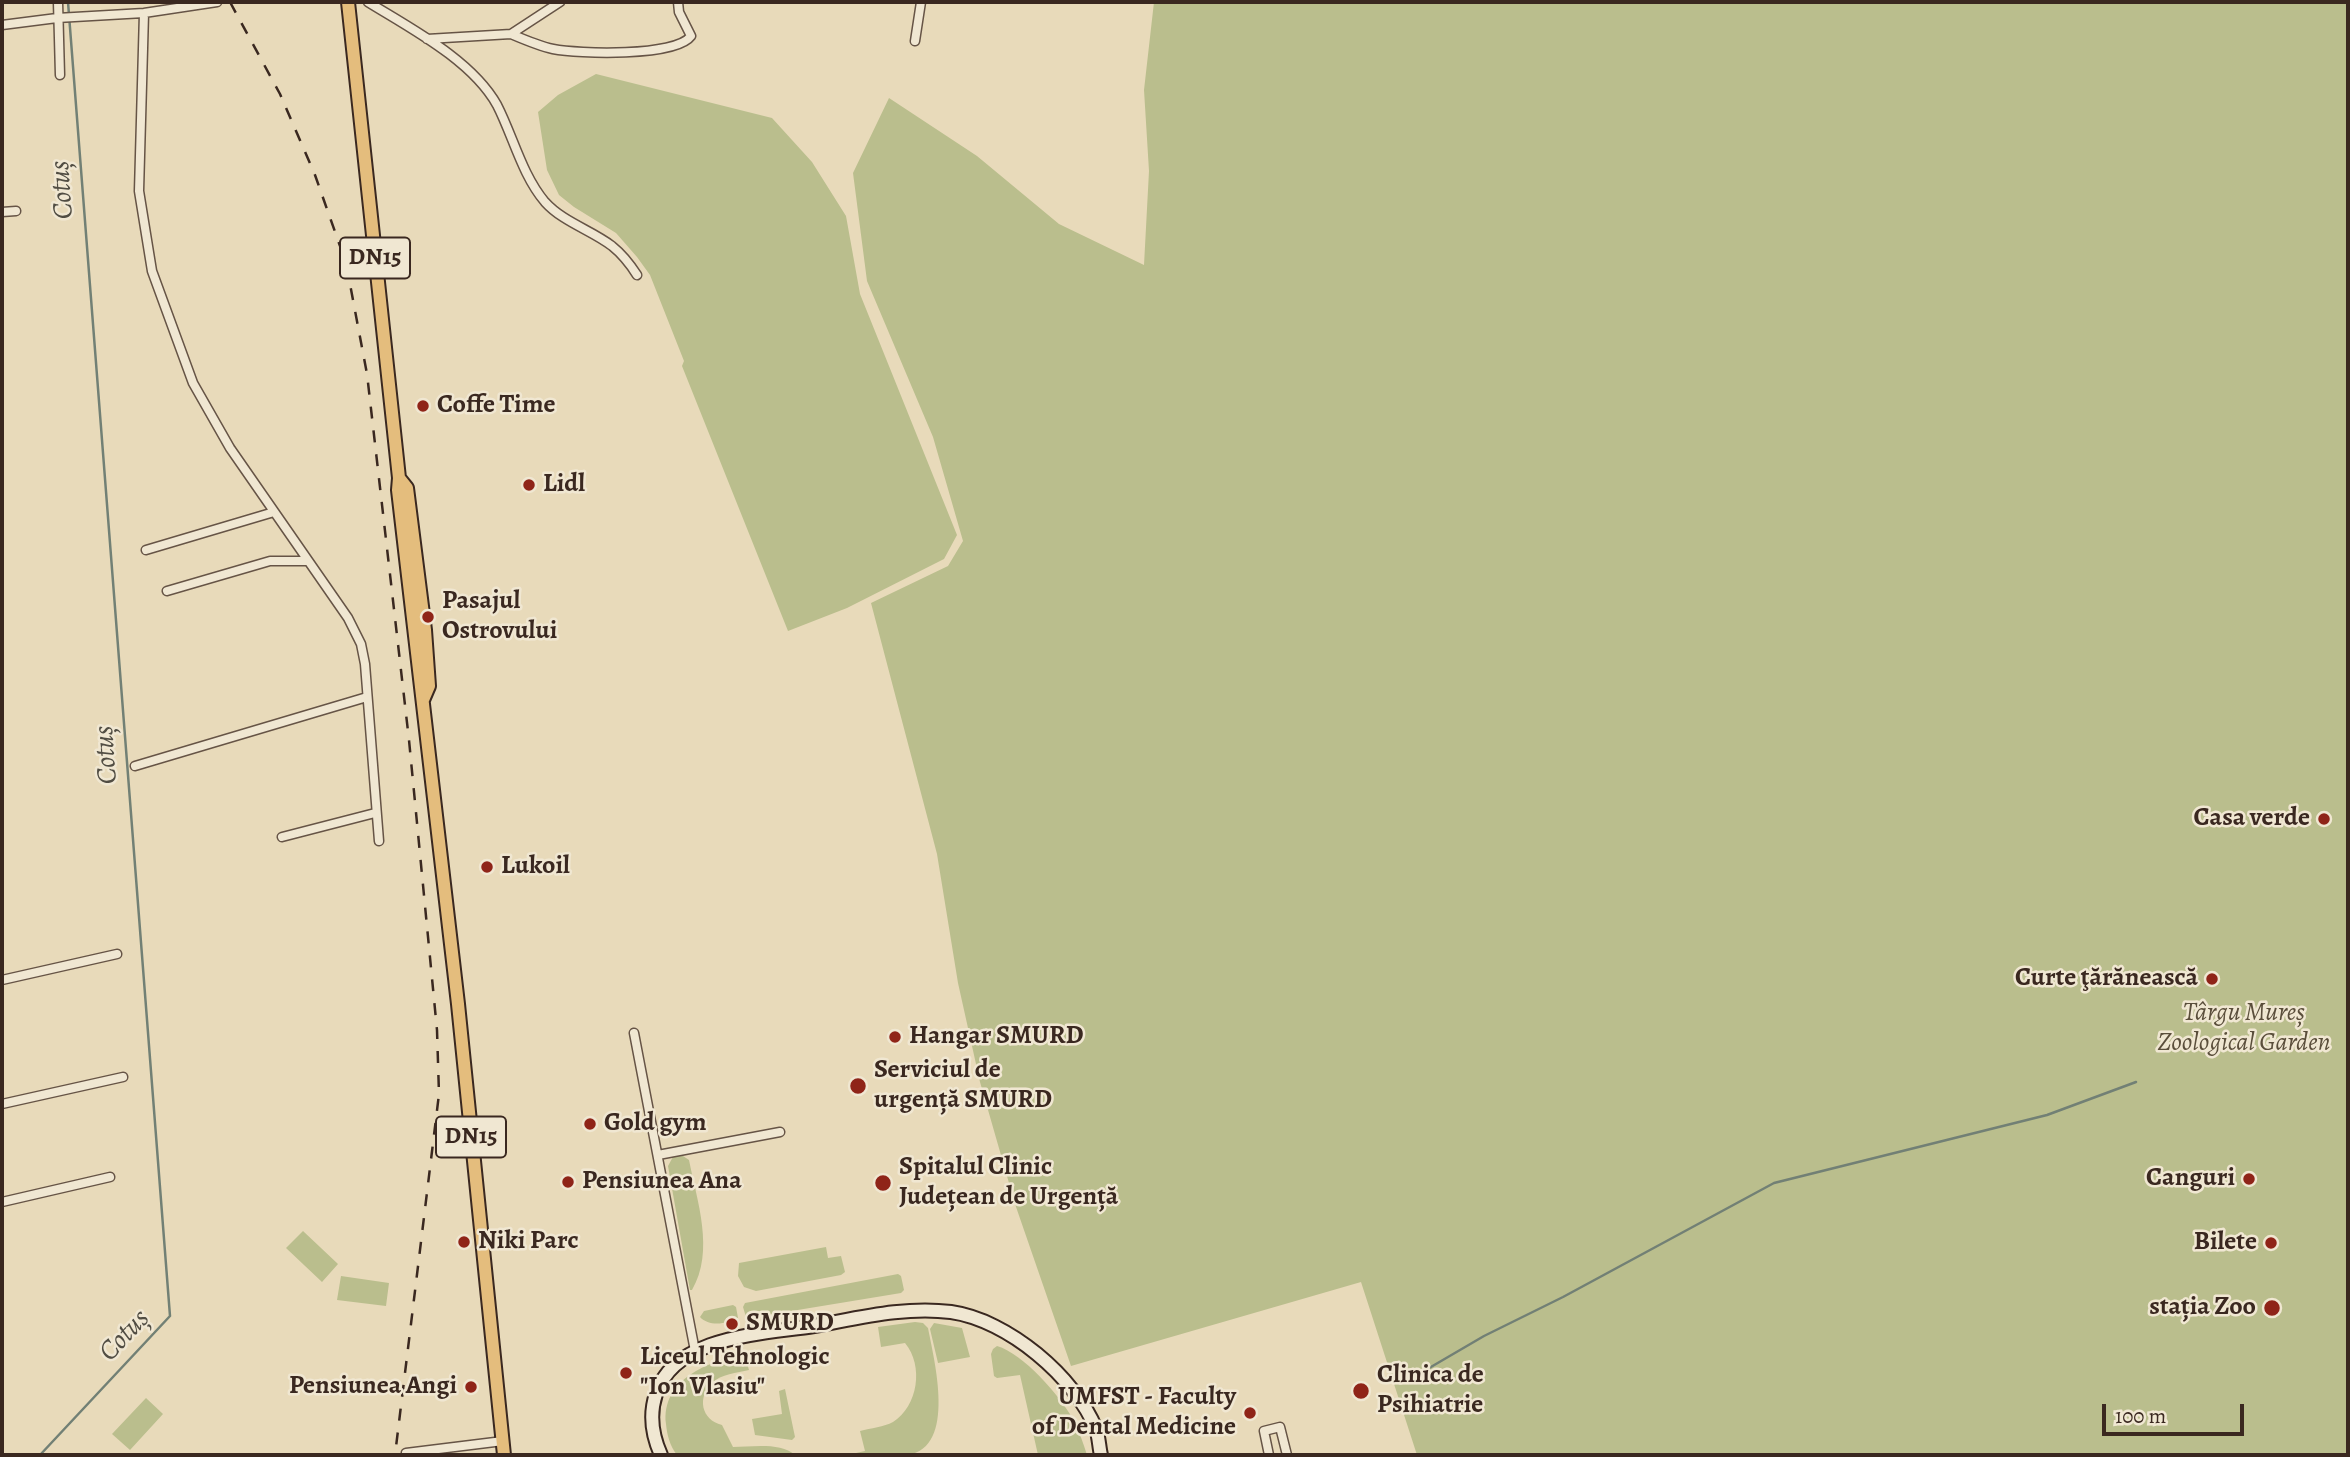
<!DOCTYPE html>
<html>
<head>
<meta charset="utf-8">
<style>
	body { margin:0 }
	#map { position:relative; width:2350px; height:1457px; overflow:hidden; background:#e8daba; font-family:Alegreya,serif }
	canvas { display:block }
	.frame { position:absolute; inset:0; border:4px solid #3a2820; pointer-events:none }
	.scale { position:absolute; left:2102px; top:1404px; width:142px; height:32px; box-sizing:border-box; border:4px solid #3a2820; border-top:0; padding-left:9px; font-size:21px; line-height:24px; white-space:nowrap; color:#3a2820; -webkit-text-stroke:5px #f0e7d2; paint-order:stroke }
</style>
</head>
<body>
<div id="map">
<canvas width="2350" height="1457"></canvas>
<div class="frame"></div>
<div class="scale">100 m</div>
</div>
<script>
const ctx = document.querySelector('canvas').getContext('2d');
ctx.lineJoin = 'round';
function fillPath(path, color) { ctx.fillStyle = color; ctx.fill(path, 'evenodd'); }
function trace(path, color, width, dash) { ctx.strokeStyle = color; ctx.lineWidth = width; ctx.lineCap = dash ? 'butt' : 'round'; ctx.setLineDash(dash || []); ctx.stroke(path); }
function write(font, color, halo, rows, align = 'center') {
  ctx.font = font + ' Alegreya,serif'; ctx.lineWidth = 5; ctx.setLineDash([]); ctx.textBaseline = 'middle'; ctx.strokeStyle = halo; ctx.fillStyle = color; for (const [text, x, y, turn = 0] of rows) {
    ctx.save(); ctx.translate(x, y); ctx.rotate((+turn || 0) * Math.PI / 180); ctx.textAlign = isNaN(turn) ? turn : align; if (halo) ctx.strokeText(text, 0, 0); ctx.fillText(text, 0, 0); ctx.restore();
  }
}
fillPath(new Path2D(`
	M1154 2H2348V1455H1417L1361 1282 1071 1366 1015 1204 980 1082 958 983 937 854 871 603 948 566 963 541 933 437 867 281 853 173 889 98 977 156 1059 224 1144 265 1149 171 1144 90Z
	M596 74 772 118 812 162 846 216 860 294 957 535 944 559 847 608 788 631 682 366 684 361 650 275 637 257 616 233 574 207 559 195 547 170 538 112 558 95Z
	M680 1154 689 1160C697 1201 715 1251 692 1290H690L668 1166 674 1155Z
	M303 1231 338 1264 322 1282 286 1248Z
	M826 1247 828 1258 841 1256 845 1272 841 1275 756 1291 744 1287 738 1276 739 1263Z
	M898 1274 901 1276 904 1290 901 1293 749 1318 746 1317 743 1307 745 1303Z
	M341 1276 389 1283 386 1306 337 1300Z
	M733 1305 736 1307 738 1318C727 1324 709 1327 700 1317L704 1311Z
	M915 1322 923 1323 928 1328C934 1360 957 1447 908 1455 889 1457 867 1455 847 1455L865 1451 860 1431C871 1428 884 1427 893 1422 918 1406 924 1366 905 1343L881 1347 878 1327Z
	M934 1323 962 1328 970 1357 938 1363 930 1329Z
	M997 1346C1024 1354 1059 1395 1073 1419 1079 1430 1083 1443 1087 1455H1038L1020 1375 997 1378 994 1376 991 1354 993 1349Z
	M744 1353 749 1370C737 1373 721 1374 712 1383 697 1397 701 1420 722 1425L733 1447C751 1447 781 1442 795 1455H677C670 1446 667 1435 666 1424 661 1379 709 1362 744 1353Z
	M785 1389 795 1437 792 1440 755 1435 752 1419 782 1414 779 1391Z
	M146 1398 163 1414 130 1450 112 1434Z`), '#babe8d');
trace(new Path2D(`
	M1412 1378 1484 1336 1563 1297 1774 1183 2047 1115 2136 1082
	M40 1455 170 1316 68 2`), '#728075', 2.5);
const street = new Path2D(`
	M58 2 60 75
	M368 2C410 28 472 60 497 105 513 136 522 175 545 202 563 222 591 230 612 246 622 254 630 264 637 275
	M144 13 139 191 152 271 193 383 230 448 348 618 361 644 365 664 379 841
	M2 25 57 18 144 13 217 2
	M511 34C525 40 539 46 553 49 578 54 676 57 691 36L679 12 678 2
	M427 39 511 34 560 2
	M915 41 921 2
	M2 212 16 211
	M146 550 274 512
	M167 591 270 561H308
	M135 766 367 697
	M282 837 375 813
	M2 980 117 954
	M634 1033 695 1351
	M2 1104 123 1077
	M658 1155 780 1132
	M2 1202 110 1177
	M406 1453 503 1441
	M1269 1455 1264 1431 1280 1427 1287 1455`);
const secondary = new Path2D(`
	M661 1455C652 1435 649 1415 656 1394 675 1335 764 1334 814 1326 859 1318 905 1306 951 1312 1008 1320 1075 1377 1096 1429 1099 1437 1099 1447 1101 1455`);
const primary = new Path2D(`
	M348 2 399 478 398 490 458 1004 504 1455
	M399 478 407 488 425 630 429 686 423 700`);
trace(street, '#665446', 11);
trace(secondary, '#3a2820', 16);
trace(primary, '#3a2820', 16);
trace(street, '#f0e7d2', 8);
trace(secondary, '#f0e7d2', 12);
trace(primary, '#e4bd7d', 12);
trace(new Path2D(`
	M230 2 280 94 315 175 346 263 367 374 409 740 437 1030 439 1094 395 1455`), '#3a2820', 2.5, [12, 12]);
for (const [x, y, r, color] of [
	[423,406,7,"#8f2418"],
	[529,485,7,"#8f2418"],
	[428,617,7,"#8f2418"],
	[2324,819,7,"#8f2418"],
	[487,867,7,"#8f2418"],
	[2212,979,7,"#8f2418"],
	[895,1037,7,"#8f2418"],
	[858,1086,9,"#8f2418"],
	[590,1124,7,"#8f2418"],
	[2249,1179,7,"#8f2418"],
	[568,1182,7,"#8f2418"],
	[883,1183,9,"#8f2418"],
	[464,1242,7,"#8f2418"],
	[2271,1243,7,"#8f2418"],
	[2272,1308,9,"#8f2418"],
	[732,1324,7,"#8f2418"],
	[626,1373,7,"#8f2418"],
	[471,1387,7,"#8f2418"],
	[1361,1391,9,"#8f2418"],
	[1250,1413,7,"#8f2418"]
]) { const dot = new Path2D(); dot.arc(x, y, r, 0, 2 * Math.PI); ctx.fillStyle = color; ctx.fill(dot); trace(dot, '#f0e7d2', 2.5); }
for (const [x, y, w] of [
	[375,258,70],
	[471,1137,70]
]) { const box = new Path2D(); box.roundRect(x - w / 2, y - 20.5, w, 41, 5); ctx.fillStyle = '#f0e7d2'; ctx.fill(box); trace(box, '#3a2820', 2); }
write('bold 24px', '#3a2820', null, [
	["DN15",375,258],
	["DN15",471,1137]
]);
write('bold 26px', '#3a2820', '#f0e7d2', [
	["Coffe Time",437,406],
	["Lidl",543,485],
	["Pasajul",442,602],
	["Ostrovului",442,632],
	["Casa verde",2310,819,"right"],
	["Lukoil",501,867],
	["Curte ţărănească",2198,979,"right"],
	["Hangar SMURD",909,1037],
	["Serviciul de",874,1071],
	["urgență SMURD",874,1101],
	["Gold gym",604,1124],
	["Spitalul Clinic",899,1168],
	["Județean de Urgență",899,1198],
	["Canguri",2235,1179,"right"],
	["Pensiunea Ana",582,1182],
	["Niki Parc",478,1242],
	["Bilete",2257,1243,"right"],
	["stația Zoo",2256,1308,"right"],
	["SMURD",746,1324],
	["Liceul Tehnologic",640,1358],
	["\"Ion Vlasiu\"",640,1388],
	["Clinica de",1377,1376],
	["Psihiatrie",1377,1406],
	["Pensiunea Angi",457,1387,"right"],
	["UMFST - Faculty",1236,1398,"right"],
	["of Dental Medicine",1236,1428,"right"]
], 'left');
write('italic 26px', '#5a4e3b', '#f0e7d2', [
	["Târgu Mureș",2244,1014],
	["Zoological Garden",2244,1044]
]);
write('italic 28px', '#514d43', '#f0e7d2', [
	["Cotuș",63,190,-94],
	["Cotuș",107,755,-94],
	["Cotuș",125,1336,-47]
]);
</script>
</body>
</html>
